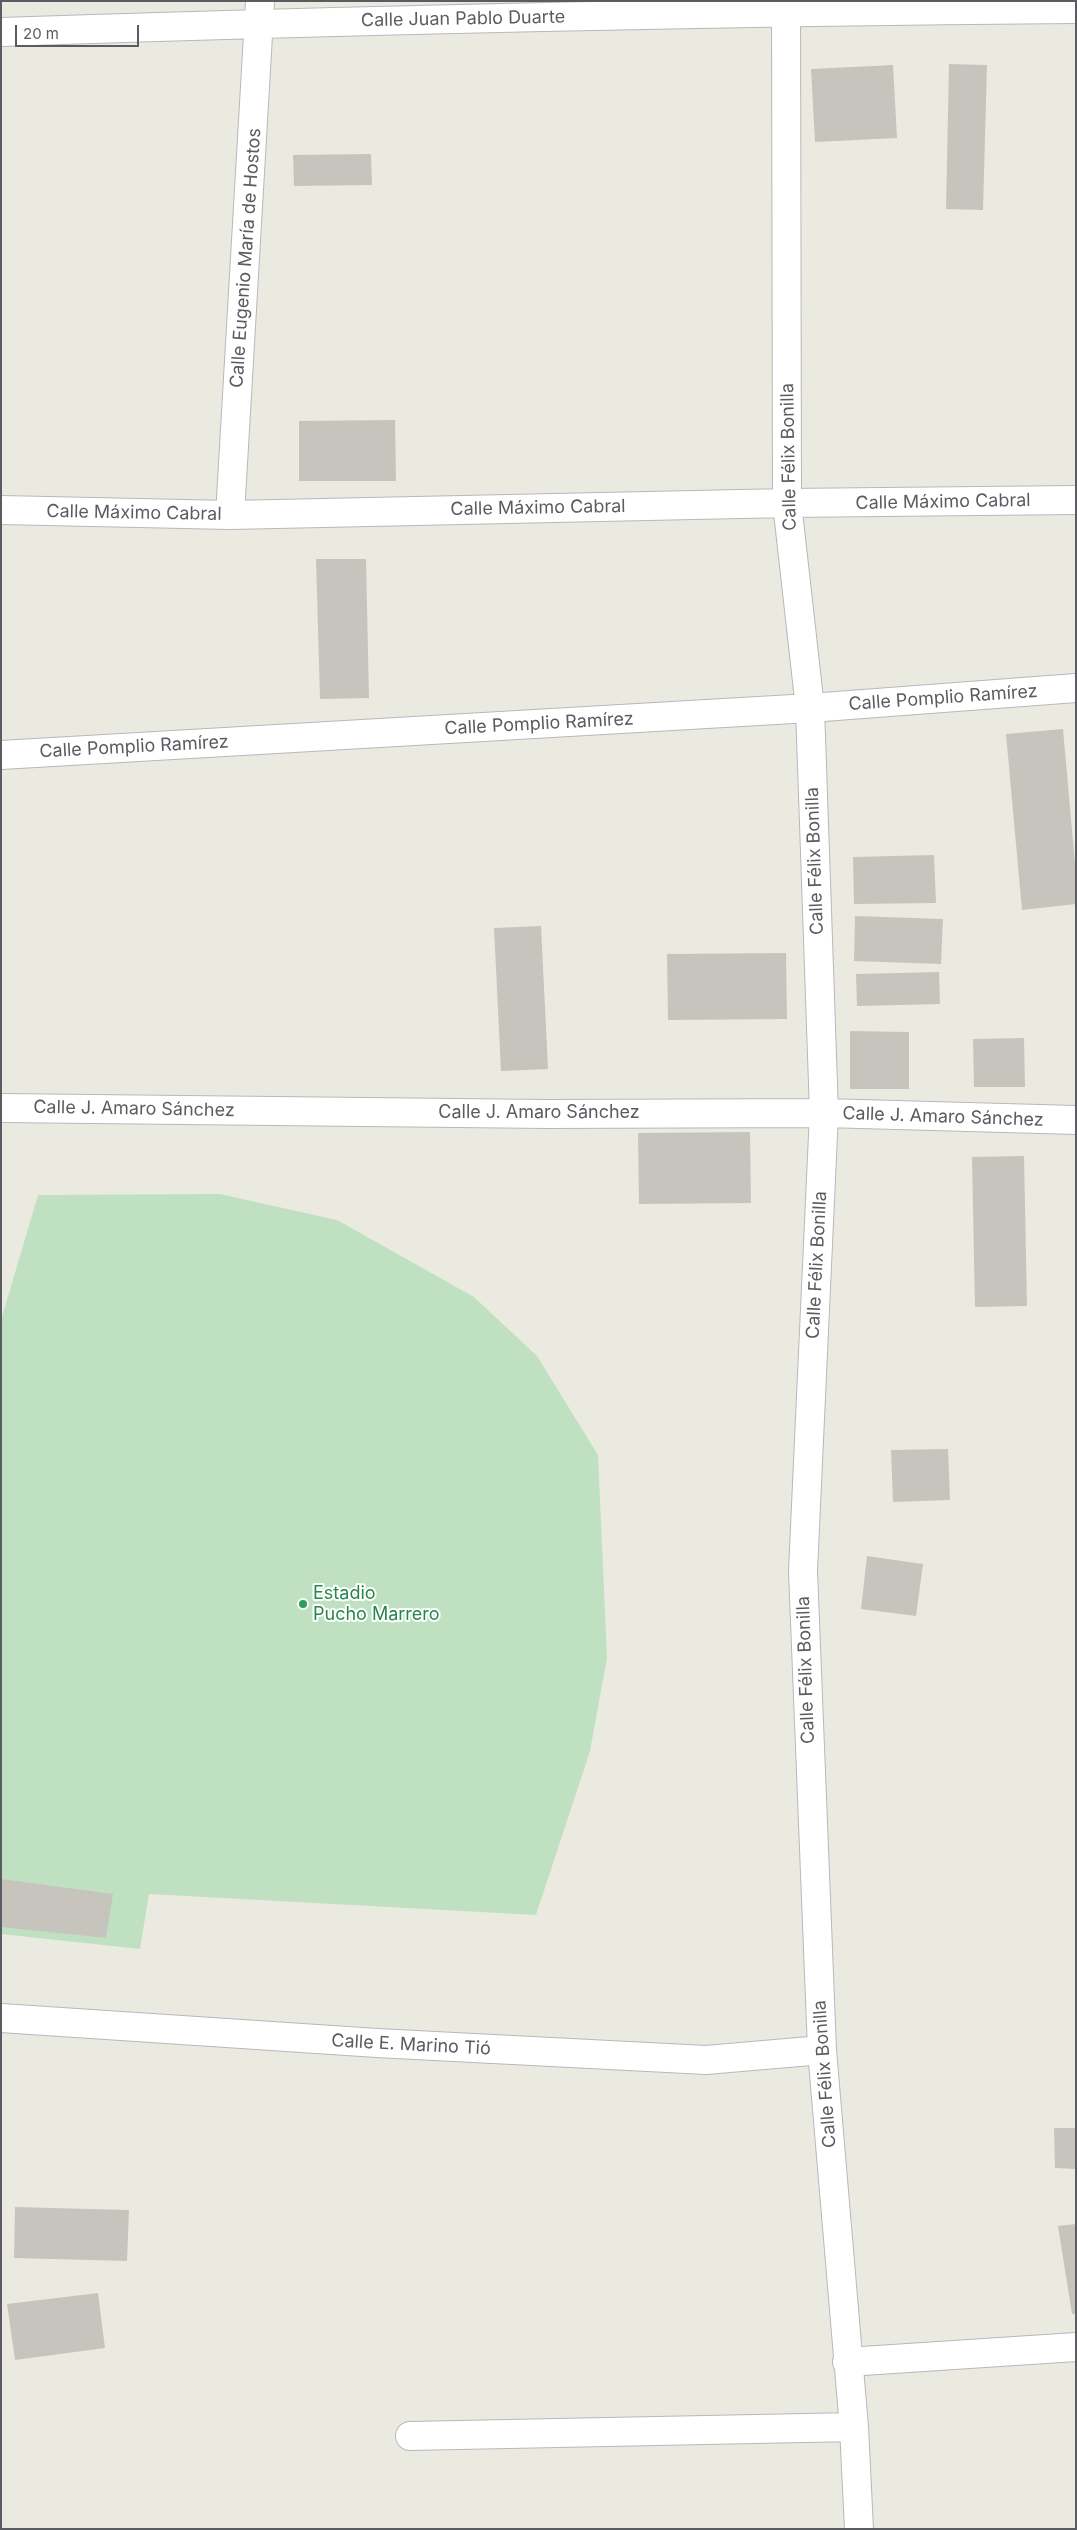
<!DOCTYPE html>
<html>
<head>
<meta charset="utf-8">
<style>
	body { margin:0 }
	#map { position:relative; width:1077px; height:2530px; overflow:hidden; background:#ebeae1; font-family:Inter,sans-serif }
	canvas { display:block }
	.frame { position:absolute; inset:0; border:2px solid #5a5c61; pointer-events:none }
	.scale { position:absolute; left:15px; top:25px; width:124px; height:22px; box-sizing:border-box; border:2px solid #5a5c61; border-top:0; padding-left:6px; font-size:15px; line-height:18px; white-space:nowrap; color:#5a5c61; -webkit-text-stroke:4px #fff; paint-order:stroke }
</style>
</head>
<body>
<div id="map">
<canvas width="1077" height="2530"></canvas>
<div class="frame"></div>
<div class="scale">20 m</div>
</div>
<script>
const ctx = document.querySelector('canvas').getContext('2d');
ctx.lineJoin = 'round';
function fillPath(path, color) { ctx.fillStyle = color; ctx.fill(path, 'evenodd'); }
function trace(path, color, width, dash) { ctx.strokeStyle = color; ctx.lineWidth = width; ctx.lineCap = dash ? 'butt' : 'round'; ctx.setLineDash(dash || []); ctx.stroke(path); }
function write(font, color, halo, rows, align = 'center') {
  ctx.font = font + ' Inter,sans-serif'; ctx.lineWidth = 4; ctx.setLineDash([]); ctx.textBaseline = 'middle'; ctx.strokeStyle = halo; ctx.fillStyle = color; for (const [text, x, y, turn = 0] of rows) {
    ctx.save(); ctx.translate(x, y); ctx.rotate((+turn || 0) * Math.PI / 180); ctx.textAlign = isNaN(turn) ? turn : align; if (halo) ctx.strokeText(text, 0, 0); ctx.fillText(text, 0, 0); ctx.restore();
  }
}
fillPath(new Path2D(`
	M220 1194 337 1220 474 1297 537 1356 598 1455 607 1658 590 1751 536 1915 149 1894 140 1949 1 1934V1320L38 1195Z`), '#bfe1c2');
fillPath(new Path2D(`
	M949 64 987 65 983 210 946 209Z
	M893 65 897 138 815 142 811 69Z
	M371 154 372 185 294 186 293 155Z
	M395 420 396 481H299V421Z
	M316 559H366L369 698 320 699Z
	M1063 729 1076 875V904L1022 910 1006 734Z
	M934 855 936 903 854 904 853 857Z
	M855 916 943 919 941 964 854 961Z
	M541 926 548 1069 501 1071 494 928Z
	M786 953 787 1019 668 1020 667 954Z
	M939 972 940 1004 857 1006 856 974Z
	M850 1031 909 1032V1089H850Z
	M1024 1038 1025 1087H974L973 1039Z
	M750 1132 751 1203 639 1204 638 1133Z
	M1024 1156 1027 1306 975 1307 972 1157Z
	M948 1449 950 1500 893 1502 891 1450Z
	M867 1556 923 1564 916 1616 861 1609Z
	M1 1879 113 1894 106 1938 1 1927Z
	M1054 2128H1076V2169L1055 2168Z
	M15 2207 129 2210 127 2261 14 2258Z
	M1076 2224V2314H1072L1058 2226Z
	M98 2293 105 2348 15 2360 7 2304Z`), '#c7c4be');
const minor = new Path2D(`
	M786 1 787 503 810 708 824 1113 803 1571 822 2050 854 2427 859 2529
	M1 32C359 20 717 12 1076 9
	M1 510 230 515 787 503 1076 500
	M230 515 260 1
	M1 755 810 708 1076 688
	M1 1108 547 1114 824 1113 1076 1120
	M1 2018 377 2043 706 2060 822 2050
	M847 2362 1076 2347
	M410 2436 854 2427`);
trace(minor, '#b7b8bd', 30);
trace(minor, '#fff', 28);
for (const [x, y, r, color] of [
	[303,1604,5,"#2e9e5b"]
]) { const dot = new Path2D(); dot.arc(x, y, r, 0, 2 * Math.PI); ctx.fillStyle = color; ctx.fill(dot); trace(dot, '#fff', 2); }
write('18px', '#5a5c61', '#fff', [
	["Calle Juan Pablo Duarte",463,19,-1],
	["Calle Eugenio María de Hostos",246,258,-86],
	["Calle Félix Bonilla",789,457,-91],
	["Calle Máximo Cabral",943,502,-1],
	["Calle Máximo Cabral",538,508,-1],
	["Calle Máximo Cabral",134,513,1],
	["Calle Pomplio Ramírez",943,698,-4],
	["Calle Pomplio Ramírez",539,724,-3],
	["Calle Pomplio Ramírez",134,747,-3],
	["Calle Félix Bonilla",815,861,-92],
	["Calle J. Amaro Sánchez",134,1109,1],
	["Calle J. Amaro Sánchez",539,1113],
	["Calle J. Amaro Sánchez",943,1117,2],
	["Calle Félix Bonilla",817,1265,-87],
	["Calle Félix Bonilla",806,1670,-92],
	["Calle E. Marino Tió",411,2045,3],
	["Calle Félix Bonilla",825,2074,-94]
]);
write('18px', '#27864d', '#fff', [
	["Estadio",313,1594],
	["Pucho Marrero",313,1615]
], 'left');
</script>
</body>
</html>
